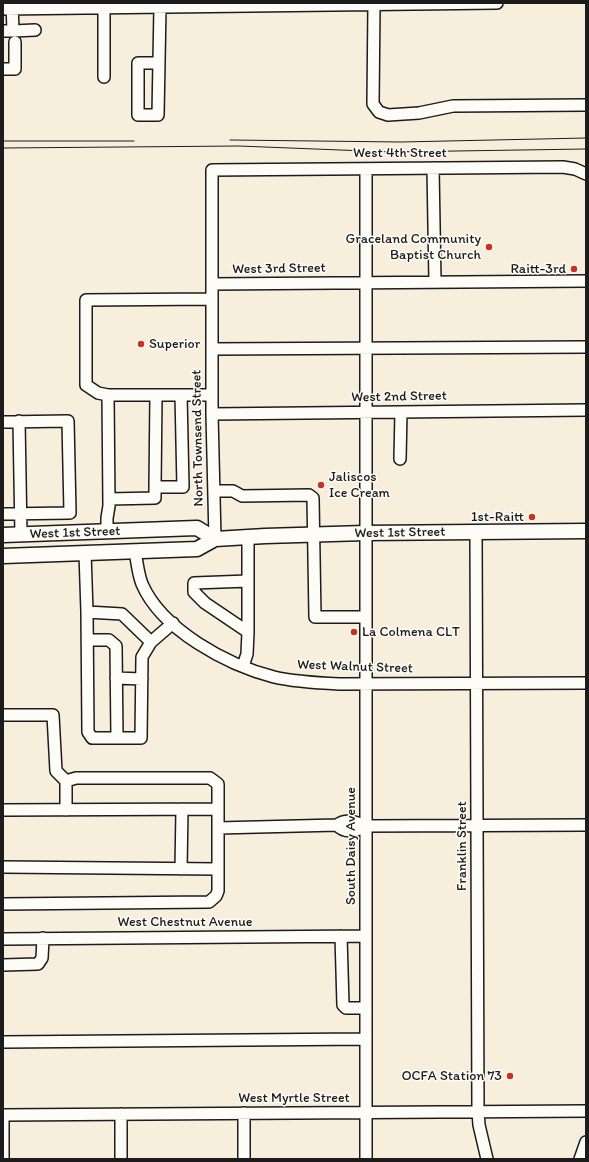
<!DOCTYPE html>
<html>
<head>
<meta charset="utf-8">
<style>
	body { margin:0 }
	#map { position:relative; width:589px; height:1162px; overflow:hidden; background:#f7eedc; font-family:Itim,sans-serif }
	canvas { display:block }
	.frame { position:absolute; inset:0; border:4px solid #1c1c1c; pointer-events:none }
</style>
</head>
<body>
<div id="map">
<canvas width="589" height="1162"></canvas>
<div class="frame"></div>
</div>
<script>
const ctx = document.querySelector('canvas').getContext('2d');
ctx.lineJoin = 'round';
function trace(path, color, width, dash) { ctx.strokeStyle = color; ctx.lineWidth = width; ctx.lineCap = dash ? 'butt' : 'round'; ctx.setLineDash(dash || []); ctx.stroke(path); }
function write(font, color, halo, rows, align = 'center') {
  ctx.font = font + ' Itim,sans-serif'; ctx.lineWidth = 3; ctx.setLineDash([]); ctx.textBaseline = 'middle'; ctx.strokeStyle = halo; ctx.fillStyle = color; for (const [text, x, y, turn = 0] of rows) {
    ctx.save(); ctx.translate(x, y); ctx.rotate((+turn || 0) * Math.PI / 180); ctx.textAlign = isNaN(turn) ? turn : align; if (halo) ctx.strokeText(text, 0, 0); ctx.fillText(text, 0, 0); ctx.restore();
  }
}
const minor = new Path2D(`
	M374 4 373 104 379 112 388 115 419 113 453 106 586 105
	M104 8V77
	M3 9 497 3
	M3 31H13L12 3
	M13 31 35 30
	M158 63H138V115H158L160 7
	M3 69H15V42
	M433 168 435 282
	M366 169V1159
	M212 284 586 281
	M212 349 586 347
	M108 395 98 393 86 385V300L212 299
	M212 414 586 410
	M19 421 21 535
	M3 422 68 421 70 513 3 514
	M400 459 401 412
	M155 487 156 395
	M214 491H233L242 496 309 495 313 498 315 617H366
	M109 499 155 498V487H183L181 395
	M107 531V518L109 506 108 395H212
	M476 532 478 1112 479 1125 487 1159
	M248 537V581L194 583V592L205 603 248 632V581
	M215 539 212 414V170L563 167 575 169 586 174
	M135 551C137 562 138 574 142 584 162 630 227 665 274 677 295 682 318 683 340 684L586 683
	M85 553 87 612 122 614 151 642 173 623
	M87 612 88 732 92 738H141L142 657 151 642
	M87 640H109L116 646 117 738
	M243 666 247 654 248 632
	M116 678 142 679
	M3 715H53L56 771 66 781V810
	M3 810 217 809
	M337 825C345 834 357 831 366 826
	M218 828 337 825C346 818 356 822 366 826L586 825
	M3 867 218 869
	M181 869 182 809
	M3 904 209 902 216 896 218 891V784L210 778H76L66 781
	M341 936 343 1005 346 1008H366
	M3 939 366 936
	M3 965 38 964 42 958 43 938
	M3 1042 366 1039
	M244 1113V1159
	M121 1114V1159
	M3 1115 586 1111
	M3 1159V1115
	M580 1159 586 1142`);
const major = new Path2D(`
	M3 535 197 528 215 539
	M3 556 197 549 215 539 265 536 365 533 586 531`);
trace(minor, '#1c1c1c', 14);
trace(major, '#1c1c1c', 17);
trace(minor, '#fdfcf7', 11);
trace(major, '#fdfcf7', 14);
trace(new Path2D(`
	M230 140 401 142 586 138
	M3 141H134
	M3 148 239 146 391 152 586 149`), '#1c1c1c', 1);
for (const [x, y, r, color] of [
	[489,247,4,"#c8321e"],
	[574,269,4,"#c8321e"],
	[141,344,4,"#c8321e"],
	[321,485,4,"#c8321e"],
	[532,517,4,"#c8321e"],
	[354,632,4,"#c8321e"],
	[510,1076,4,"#c8321e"]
]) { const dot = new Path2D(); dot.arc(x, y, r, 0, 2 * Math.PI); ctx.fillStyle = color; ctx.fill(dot); trace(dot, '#fdfcf7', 1.5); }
write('14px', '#1c1c1c', '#fdfcf7', [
	["West 4th Street",400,153],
	["West 3rd Street",279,269,-1],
	["West 2nd Street",399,397,-1],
	["North Townsend Street",198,438,-91],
	["West 1st Street",75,533,-2],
	["West 1st Street",400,533,-1],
	["West Walnut Street",355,667,2],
	["South Daisy Avenue",351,846,-90],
	["Franklin Street",462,846,-90],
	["West Chestnut Avenue",185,922],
	["West Myrtle Street",294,1098]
]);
write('14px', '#1c1c1c', '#fdfcf7', [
	["Graceland Community",481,239],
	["Baptist Church",481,255],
	["Raitt-3rd",566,269],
	["Superior",149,344,"left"],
	["Jaliscos",329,477,"left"],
	["Ice Cream",329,493,"left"],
	["1st-Raitt",524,517],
	["La Colmena CLT",362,632,"left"],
	["OCFA Station 73",502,1076]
], 'right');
</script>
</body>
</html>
